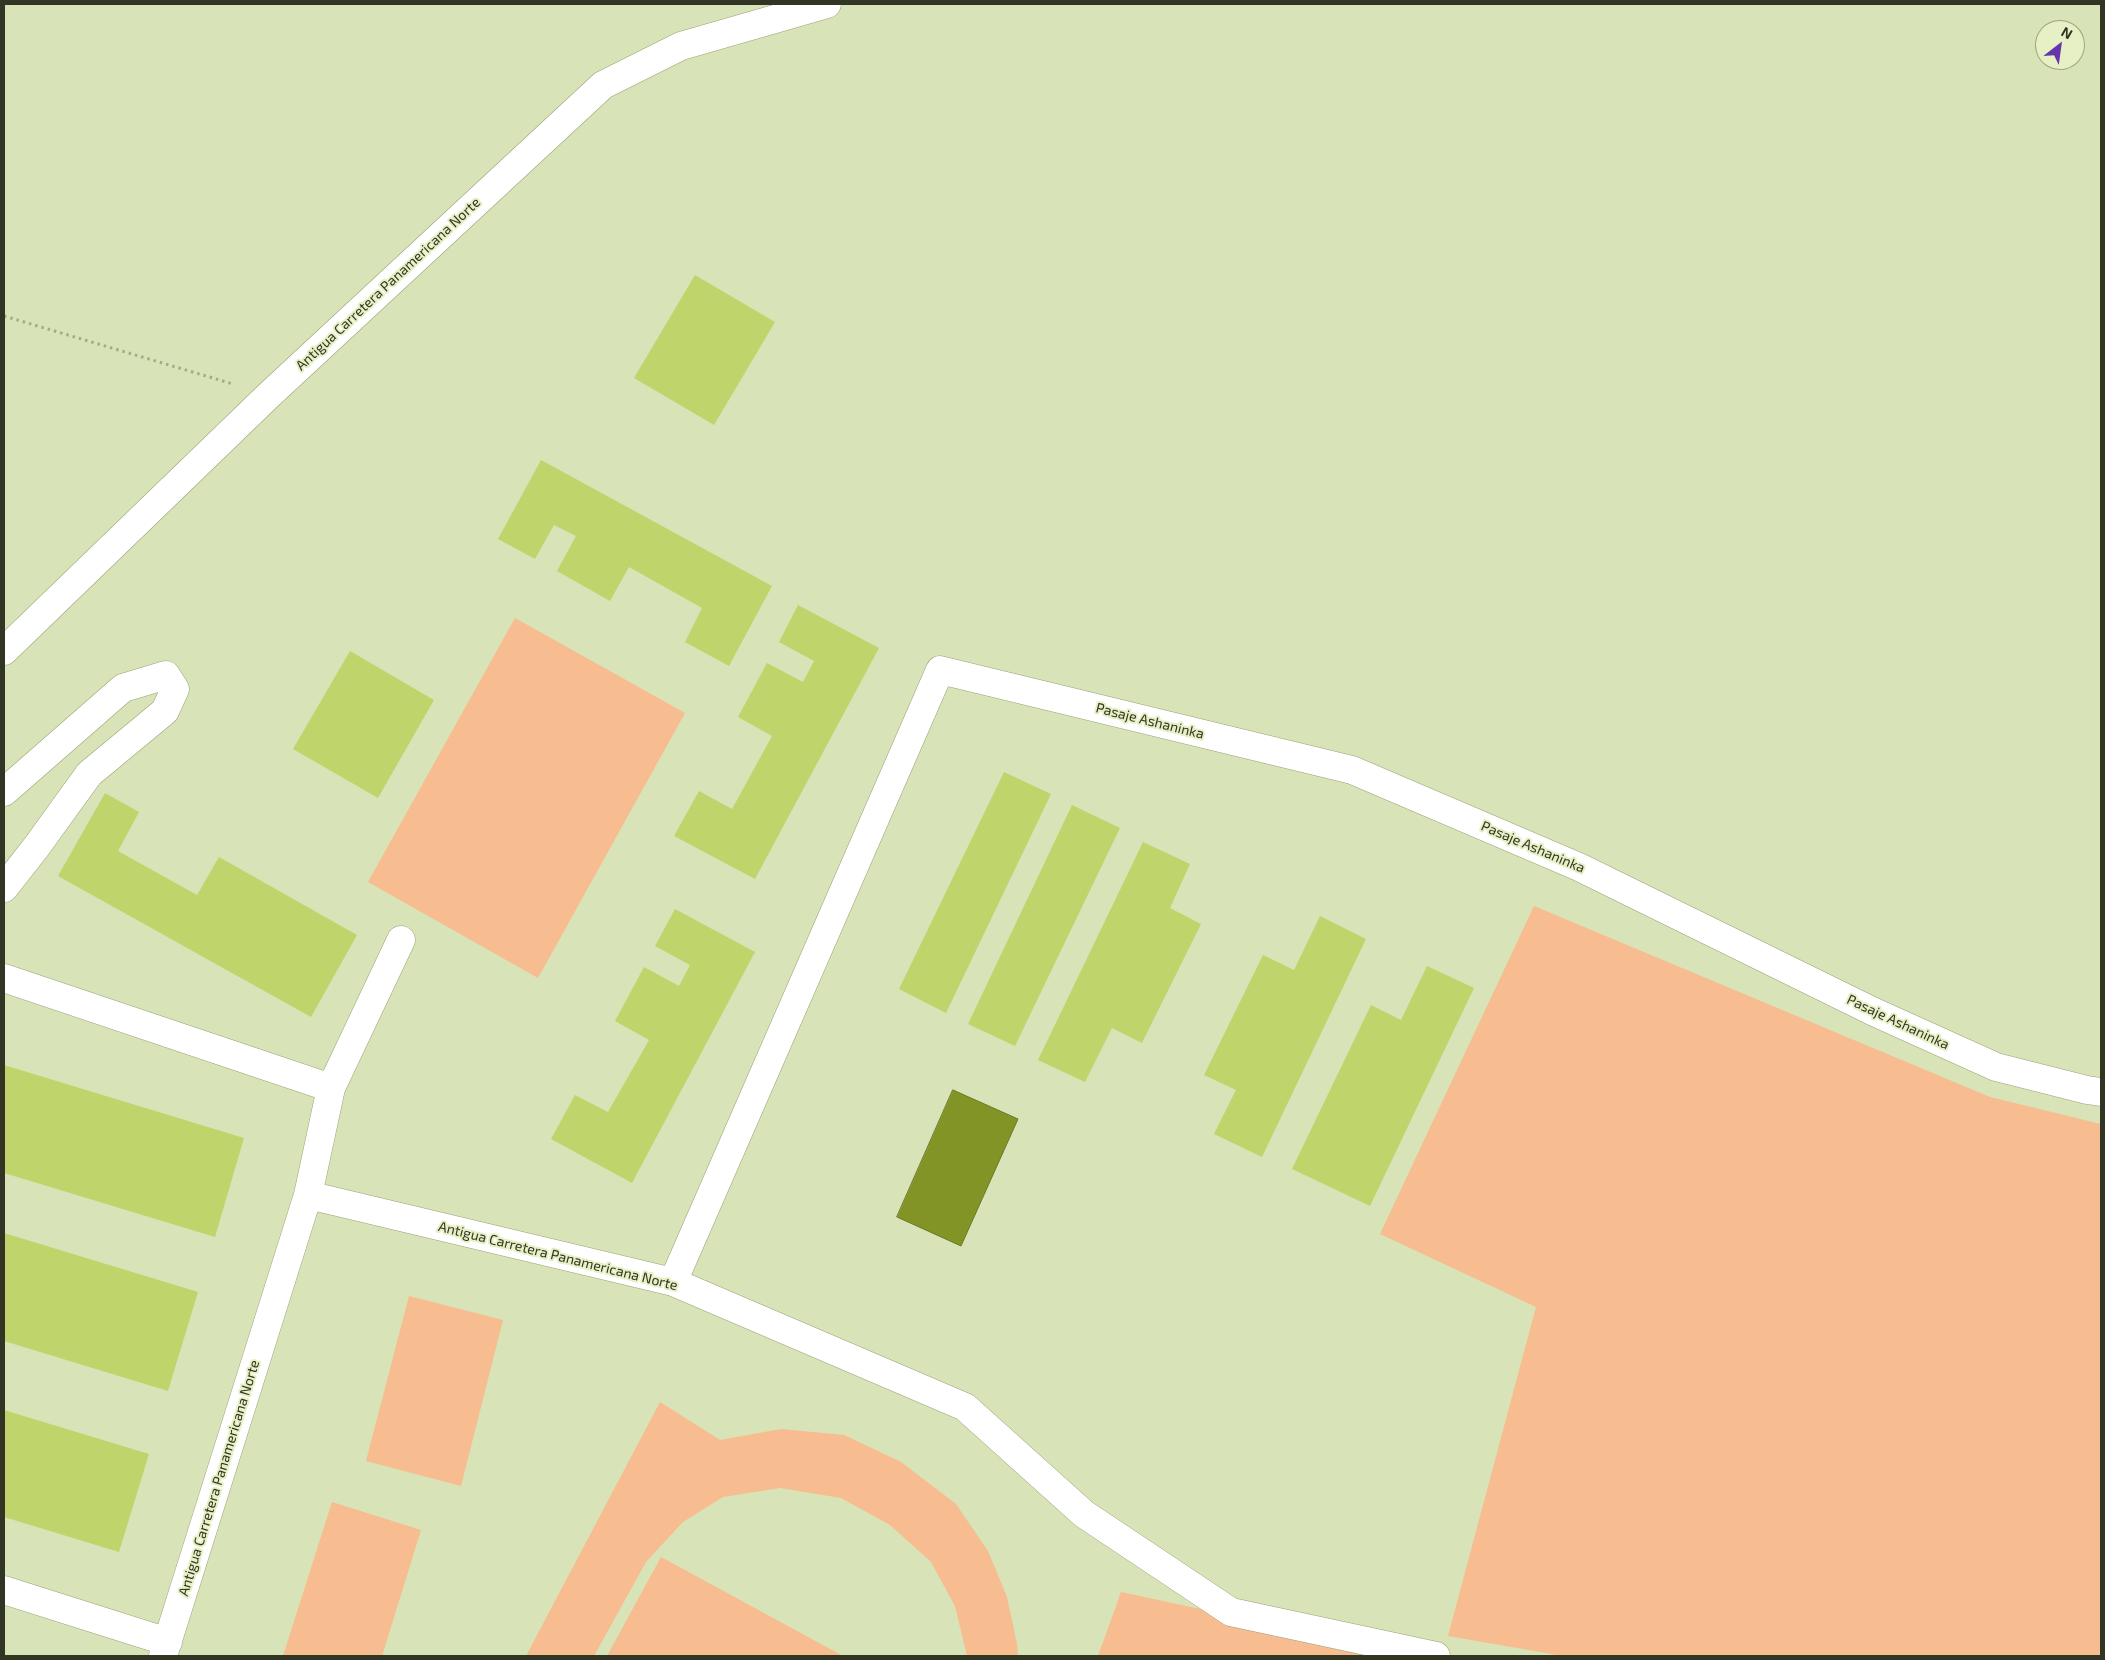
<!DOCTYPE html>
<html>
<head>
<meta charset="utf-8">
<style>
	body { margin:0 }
	#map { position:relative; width:2105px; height:1660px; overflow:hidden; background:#d8e3b7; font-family:"Exo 2",sans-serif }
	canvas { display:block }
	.frame { position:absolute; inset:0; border:5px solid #323524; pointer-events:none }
	.north { position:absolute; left:2035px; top:20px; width:50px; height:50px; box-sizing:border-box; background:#e6f0c4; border:1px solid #9ea584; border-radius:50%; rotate:30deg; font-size:14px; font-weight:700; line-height:20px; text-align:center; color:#323524 }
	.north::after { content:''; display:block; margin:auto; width:18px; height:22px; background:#6634ab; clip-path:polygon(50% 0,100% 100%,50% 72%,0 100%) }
</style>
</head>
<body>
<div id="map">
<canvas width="2105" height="1660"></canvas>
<div class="frame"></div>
<div class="north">N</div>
</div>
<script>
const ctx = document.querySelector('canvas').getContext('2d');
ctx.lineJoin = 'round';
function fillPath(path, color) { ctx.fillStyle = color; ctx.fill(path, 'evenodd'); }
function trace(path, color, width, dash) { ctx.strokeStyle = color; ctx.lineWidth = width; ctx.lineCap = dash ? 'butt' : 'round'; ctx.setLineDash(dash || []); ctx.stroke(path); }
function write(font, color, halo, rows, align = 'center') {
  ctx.font = font + ' "Exo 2",sans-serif'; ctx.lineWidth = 4; ctx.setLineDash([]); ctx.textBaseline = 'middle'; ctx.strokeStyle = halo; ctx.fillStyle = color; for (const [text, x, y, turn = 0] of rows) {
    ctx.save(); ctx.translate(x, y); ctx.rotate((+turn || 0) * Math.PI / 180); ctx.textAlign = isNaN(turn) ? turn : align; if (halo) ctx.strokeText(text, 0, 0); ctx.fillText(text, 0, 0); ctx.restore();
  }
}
fillPath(new Path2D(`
	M515 618 685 713 538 978 368 882Z
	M1534 906 1990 1097 2101 1124V1656H1563L1448 1636 1536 1307 1380 1234Z
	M409 1296 503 1320 461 1486 366 1461Z
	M660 1402 720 1440 781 1429 844 1435 901 1462 956 1504 988 1551 1007 1597 1017 1644 1018 1656H967L955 1606 931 1562 890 1525 841 1498 780 1488 723 1497 683 1522 646 1562 594 1656H526Z
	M332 1502 421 1530 382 1656H283Z
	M661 1557 843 1656H607Z
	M1121 1592 1419 1656H1098Z`), '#f7bc8f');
const water = new Path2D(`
	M953 1090 1018 1119 961 1246 897 1217Z`);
fillPath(water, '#839427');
trace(water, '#6b7826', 1);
fillPath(new Path2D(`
	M695 275 775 322 714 425 634 378Z
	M541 460 772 586 729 666 685 642 702 608 629 567 610 601 557 571 576 536 554 525 535 559 498 539Z
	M798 605 879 648 755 879 674 836 699 791 732 809 772 736 738 717 767 663 803 682 814 661 779 642Z
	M350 651 434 700 378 798 293 749Z
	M1004 772 1051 794 946 1013 899 989Z
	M105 793 139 812 118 851 197 895 219 857 357 935 311 1017 58 876Z
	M1072 805 1120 828 1015 1046 968 1024Z
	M1143 842 1190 864 1170 908 1201 924 1142 1043 1112 1028 1085 1082 1038 1060Z
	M675 909 755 952 632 1183 551 1139 575 1095 608 1112 649 1040 615 1021 644 967 679 986 690 965 655 946Z
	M1320 916 1366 939 1262 1157 1214 1134 1236 1090 1204 1075 1263 955 1294 970Z
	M1427 966 1474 988 1370 1206 1292 1169 1371 1005 1401 1020Z
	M4 1065 244 1138 215 1237 4 1173Z
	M4 1233 198 1292 168 1391 4 1341Z
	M4 1410 149 1454 119 1552 4 1517Z`), '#c0d46c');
const minor = new Path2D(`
	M4 651 269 395 603 85 681 46 827 4
	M4 792 123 688 166 675 175 689 165 711 89 774 37 846 4 888
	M4 978 331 1088
	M308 1195 673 1282 965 1407 1084 1514 1231 1612 1436 1656
	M673 1282 940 670 1352 770 1579 867 1872 1011 1996 1067 2087 1090 2101 1092
	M4 1590 168 1642
	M163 1656 308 1195 331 1088 401 940`);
trace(minor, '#99a278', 29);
trace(new Path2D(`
	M4 316 233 384`), '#a3ab88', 3, [2.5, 4]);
trace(minor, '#fff', 28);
write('14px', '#323524', '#e6f0c4', [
	["Antigua Carretera Panamericana Norte",388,284,-43],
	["Pasaje Ashaninka",1150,721,14],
	["Pasaje Ashaninka",1533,847,23],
	["Pasaje Ashaninka",1898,1022,25],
	["Antigua Carretera Panamericana Norte",558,1256,14],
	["Antigua Carretera Panamericana Norte",219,1478,-73]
]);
</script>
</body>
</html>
